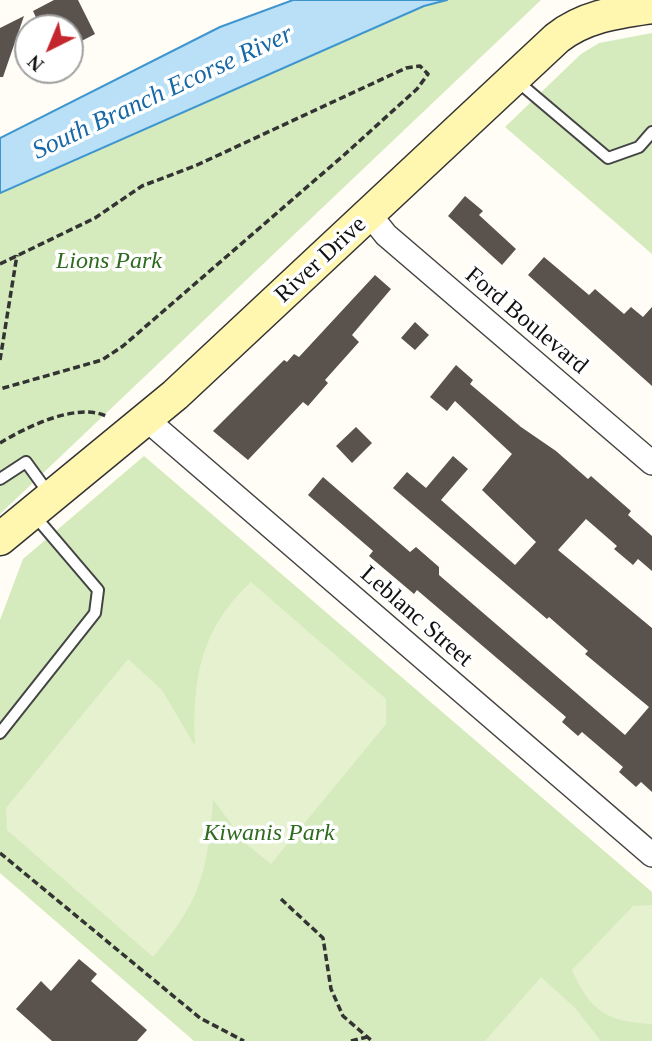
<!DOCTYPE html>
<html>
<head>
<meta charset="utf-8">
<style>
	body { margin:0 }
	#map { position:relative; width:652px; height:1041px; overflow:hidden; background:#fffdf5; font-family:"Times New Roman",serif }
	canvas { display:block }
	.north { position:absolute; left:14px; top:14px; width:70px; height:70px; box-sizing:border-box; background:#fff; border:2px solid #a0a0a0; border-radius:50%; rotate:223deg; font-size:19px; font-weight:700; line-height:28px; text-align:center; color:#111 }
	.north::after { content:''; display:block; margin:auto; width:24px; height:32px; background:#c4262e; clip-path:polygon(50% 0,100% 100%,50% 72%,0 100%) }
</style>
</head>
<body>
<div id="map">
<canvas width="652" height="1041"></canvas>
<div class="north">N</div>
</div>
<script>
const ctx = document.querySelector('canvas').getContext('2d');
ctx.lineJoin = 'round';
function fillPath(path, color) { ctx.fillStyle = color; ctx.fill(path, 'evenodd'); }
function trace(path, color, width, dash) { ctx.strokeStyle = color; ctx.lineWidth = width; ctx.lineCap = dash ? 'butt' : 'round'; ctx.setLineDash(dash || []); ctx.stroke(path); }
function write(font, color, halo, rows, align = 'center') {
  ctx.font = font + ' "Times New Roman",serif'; ctx.lineWidth = 7; ctx.setLineDash([]); ctx.textBaseline = 'middle'; ctx.strokeStyle = halo; ctx.fillStyle = color; for (const [text, x, y, turn = 0] of rows) {
    ctx.save(); ctx.translate(x, y); ctx.rotate((+turn || 0) * Math.PI / 180); ctx.textAlign = isNaN(turn) ? turn : align; if (halo) ctx.strokeText(text, 0, 0); ctx.fillText(text, 0, 0); ctx.restore();
  }
}
fillPath(new Path2D(`
	M447 0H541L0 514V193L424 6Z
	M652 33V254L505 127 581 54 599 43Z
	M144 456 652 892V1041H194L0 873V620L23 559Z`), '#d5ebbd');
fillPath(new Path2D(`
	M251 582 386 699V724L271 864 245 843 213 799C207 873 202 899 153 957L7 830 6 808 128 659 162 690 195 746C192 680 200 629 251 582Z
	M652 905V1024C607 1022 590 1011 572 970L633 906Z
	M541 977 575 1008 601 1041H485Z`), '#e6f2cf');
const water = new Path2D(`
	M293 0H447L424 6 0 193V138L220 27Z`);
fillPath(water, '#b9e0f7');
trace(water, '#3f96cf', 2);
fillPath(new Path2D(`
	M54 0H78L95 34 70 47V28H41L33 11Z
	M24 16 3 77H0V28Z
	M465 196 483 211 479 215 516 249 502 265 448 216Z
	M544 257 589 295 595 289 624 314 631 307 643 317 652 307V386L528 275Z
	M375 275 391 289 352 335 359 342 325 380 328 383 308 406 303 402 248 460 213 431 284 360 287 362 294 354 299 357Z
	M415 322 429 335 415 350 401 338Z
	M456 365 473 380 470 384 521 427 556 451 588 479 591 476 631 511 628 515 652 536V571L638 559 633 565 614 549 617 546 586 519 558 550 652 628V792L641 782 636 787 619 772 623 767 582 732 578 736 562 722 566 717 417 590 414 594 369 556 373 551 308 495 323 477 410 552 416 547 439 567V575L625 735 649 707 585 654 588 651 549 617 547 619 393 488 407 472 426 488 453 456 468 469 441 500 515 565 536 542 482 490 512 454 455 401 447 411 430 397Z
	M356 427 372 443 352 463 336 446Z
	M79 959 97 974 91 981 147 1030 137 1041H52L16 1009 41 981 51 991Z`), '#5a524d');
const lane = new Path2D(`
	M517 81 608 158 639 147 652 132
	M0 479 26 462 50 495
	M0 733 95 613 98 590 34 515`);
const street = new Path2D(`
	M370 215 386 235 652 463
	M146 419 652 855`);
const secondary = new Path2D(`
	M0 539 175 395 557 38C585 16 618 12 652 7`);
trace(lane, '#444', 14);
trace(street, '#444', 26);
trace(secondary, '#333', 35);
trace(new Path2D(`
	M0 264 95 218 142 186 197 165 406 68 420 66 428 74 417 89 344 155 123 346 102 360 0 389
	M0 360 17 255
	M0 443C26 427 79 401 108 417
	M0 853 200 1018 244 1041
	M281 899 323 938 331 989 343 1016 372 1041
	M351 1041 367 1037`), '#333', 3.5, [7, 3.5]);
trace(lane, '#fff', 10);
trace(street, '#fff', 23);
trace(secondary, '#fff6b0', 32);
write('24px', '#111', '#fff', [
	["River Drive",321,260,-43],
	["Ford Boulevard",526,321,40],
	["Leblanc Street",416,617,41]
]);
write('italic 24px', '#2f6b1f', '#fff', [
	["Lions Park",109,262],
	["Kiwanis Park",269,834]
]);
write('italic 26px', '#1768a6', '#fff', [
	["South Branch Ecorse River",163,93,-25]
]);
</script>
</body>
</html>
